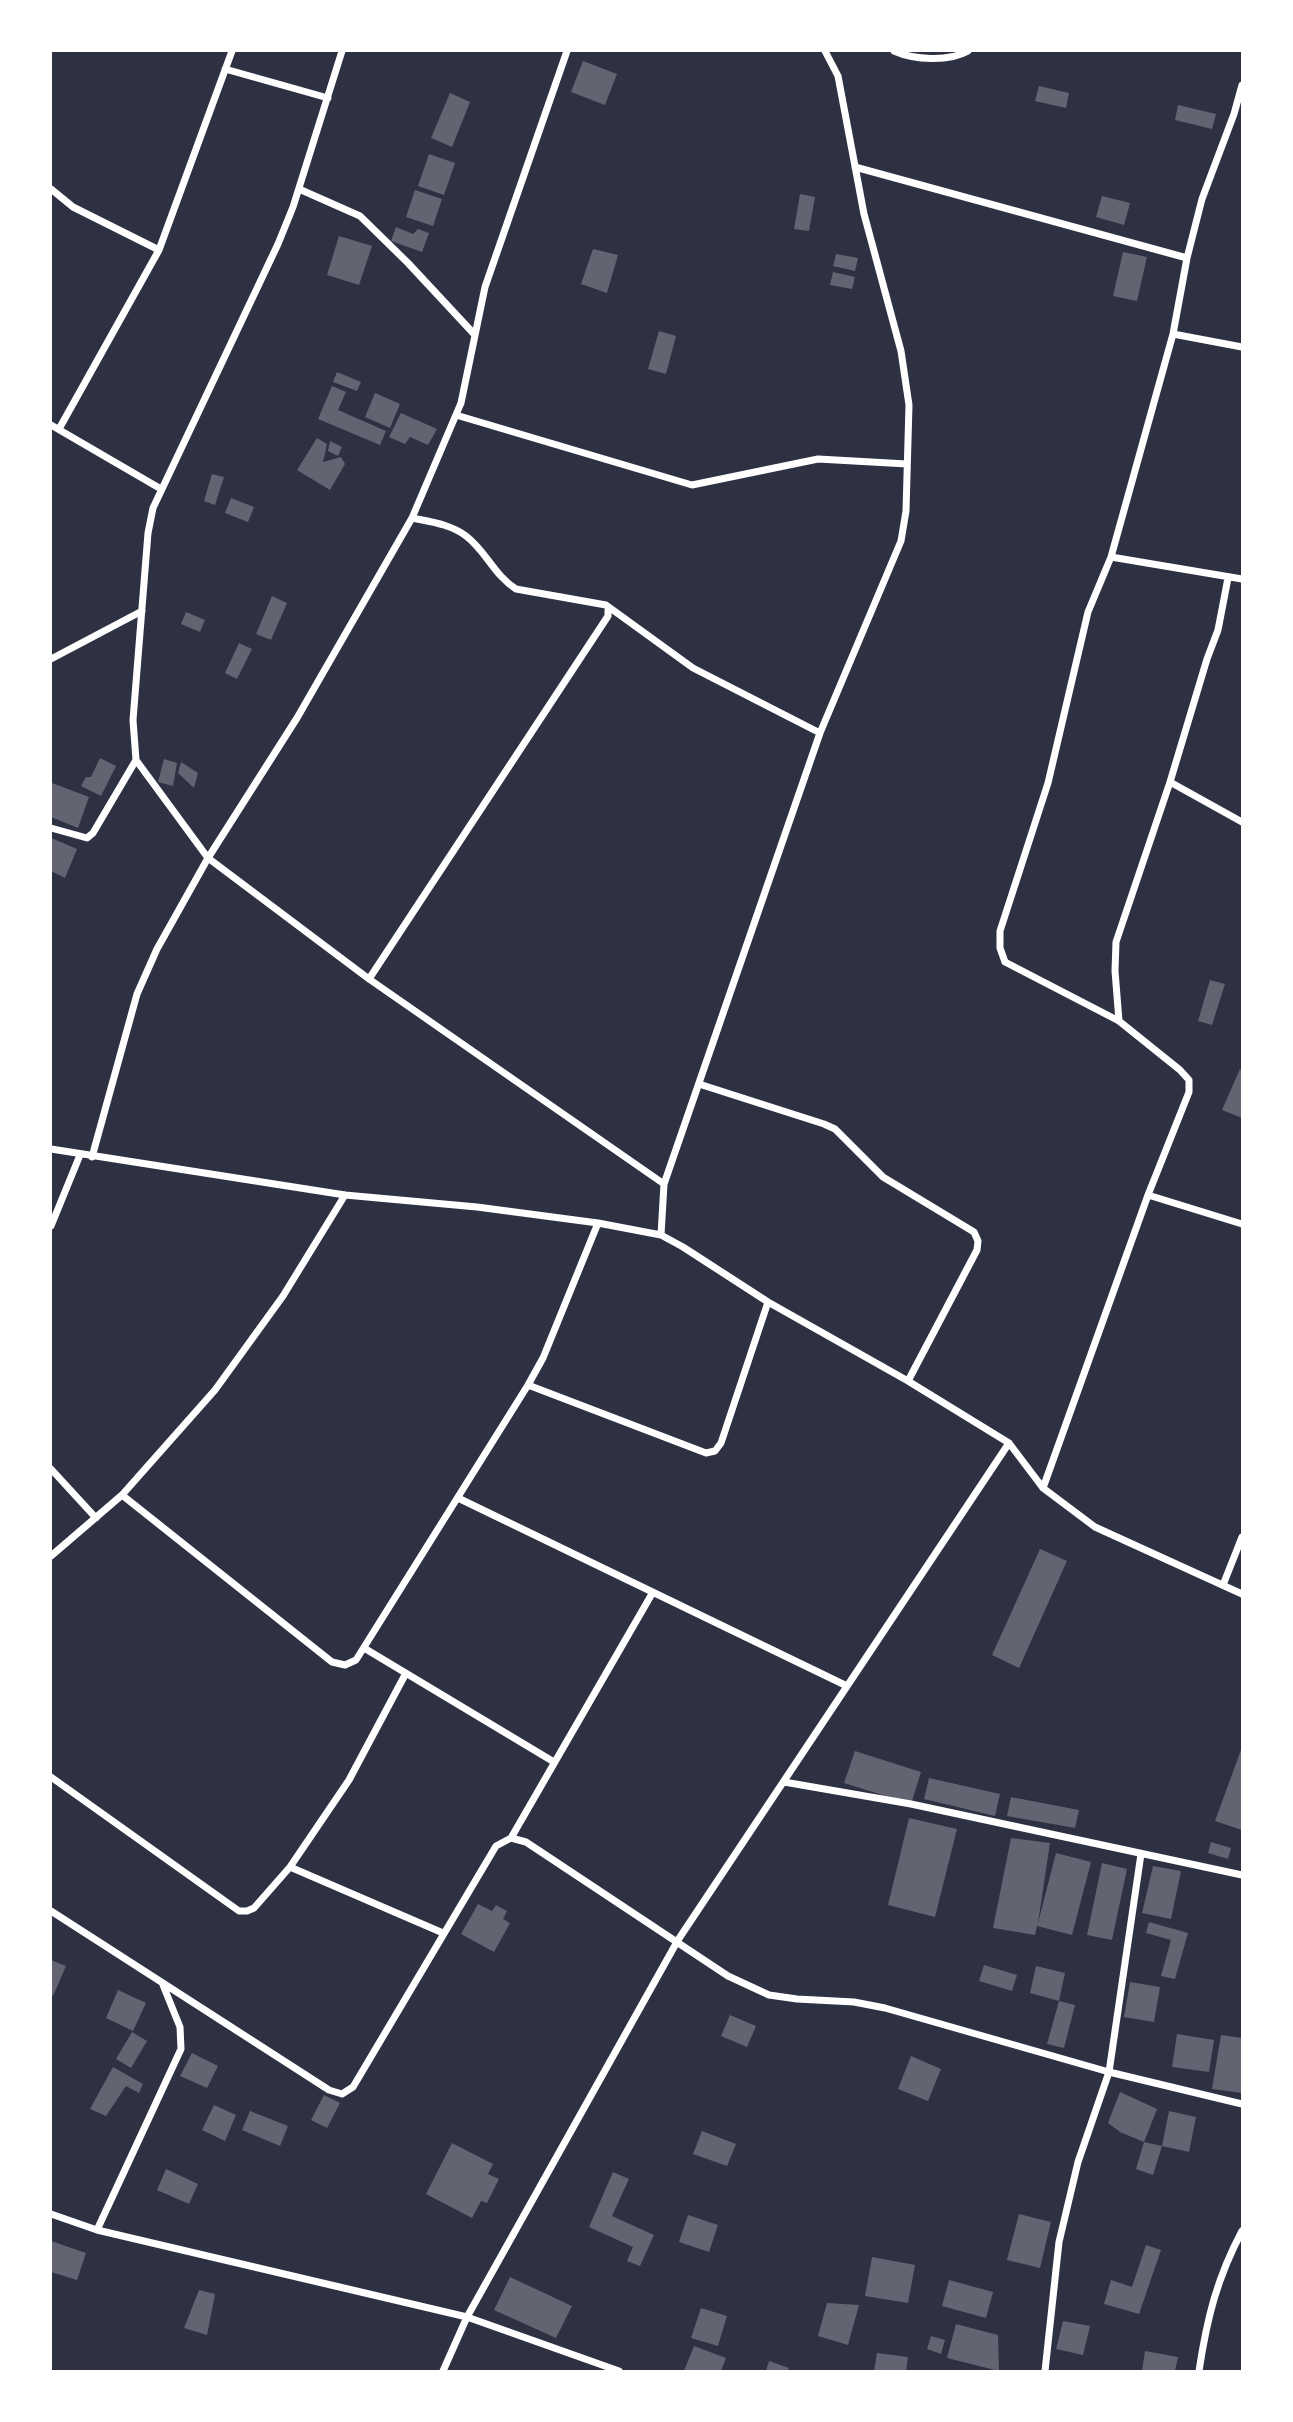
<!DOCTYPE html>
<html>
<head>
<meta charset="utf-8">
<style>
	body { margin:0 }
	#map { position:relative; width:1293px; height:2422px; overflow:hidden; background:#2d3142; font-family:"Exo 2",sans-serif }
	canvas { display:block }
	.frame { position:absolute; inset:0; border:52px solid #fff; pointer-events:none }
</style>
</head>
<body>
<div id="map">
<canvas width="1293" height="2422"></canvas>
<div class="frame"></div>
</div>
<script>
const ctx = document.querySelector('canvas').getContext('2d');
ctx.lineJoin = 'round';
function fillPath(path, color) { ctx.fillStyle = color; ctx.fill(path, 'evenodd'); }
function trace(path, color, width, dash) { ctx.strokeStyle = color; ctx.lineWidth = width; ctx.lineCap = dash ? 'butt' : 'round'; ctx.setLineDash(dash || []); ctx.stroke(path); }
fillPath(new Path2D(`
	M583 61 617 74 605 105 571 92Z
	M1039 86 1069 93 1066 108 1035 101Z
	M450 93 470 102 452 147 431 138Z
	M1178 105 1216 114 1212 129 1175 120Z
	M429 154 455 163 444 195 418 186Z
	M415 190 442 199 433 226 406 217Z
	M800 194 815 197 809 231 794 229Z
	M1102 196 1130 203 1124 225 1096 217Z
	M396 227 413 234 418 229 429 233 422 252 391 241Z
	M339 236 372 246 359 285 327 275Z
	M593 249 618 255 607 293 581 284Z
	M1123 252 1147 257 1137 301 1113 296Z
	M836 254 858 258 855 271 833 266Z
	M833 272 855 277 852 289 830 285Z
	M659 331 676 336 666 374 648 369Z
	M337 372 361 382 357 391 333 382Z
	M332 386 346 392 338 410 386 431 380 445 318 419Z
	M375 393 400 404 390 428 365 417Z
	M401 413 437 429 428 445 410 437 405 444 389 437Z
	M317 438 327 444 323 462 341 457 345 464 330 490 297 470Z
	M330 441 342 447 338 456 328 451Z
	M212 474 224 477 215 505 204 501Z
	M231 498 254 507 248 522 225 513Z
	M272 596 287 603 271 640 256 634Z
	M186 612 205 620 200 632 181 624Z
	M239 643 252 649 237 679 225 673Z
	M100 758 116 766 101 796 81 786 86 777H91Z
	M164 759 177 763 173 786 158 782Z
	M181 762 198 773 194 788 178 773Z
	M52 783 89 797 78 828 51 817Z
	M51 838 77 849 65 878 51 871Z
	M1210 980 1225 984 1212 1025 1198 1021Z
	M1240 1069 1242 1070V1118L1222 1110Z
	M1040 1549 1067 1561 1019 1668 992 1655Z
	M1242 1747V1830L1215 1821Z
	M855 1751 921 1772 911 1804 844 1783Z
	M929 1778 1000 1794 995 1816 924 1799Z
	M1011 1797 1079 1810 1075 1828 1007 1816Z
	M909 1818 957 1829 935 1917 888 1905Z
	M1011 1838 1050 1843 1038 1923 1056 1853 1091 1862 1072 1935 1037 1926 1035 1935 993 1928Z
	M1211 1842 1231 1848 1228 1859 1208 1853Z
	M1102 1863 1127 1869 1112 1940 1087 1935Z
	M1153 1866 1181 1871 1171 1919 1142 1913Z
	M478 1904 492 1911 496 1905 507 1911 503 1919 510 1923 494 1952 461 1934Z
	M1149 1922 1188 1933 1175 1979 1161 1976 1171 1940 1146 1933Z
	M51 1960 66 1966 53 1996 51 1995Z
	M984 1965 1017 1975 1012 1991 979 1981Z
	M1036 1966 1065 1973 1059 2001 1030 1993Z
	M1130 1982 1160 1987 1154 2022 1124 2017Z
	M118 1990 146 2003 133 2031 106 2018Z
	M1059 2001 1075 2005 1064 2048 1047 2044Z
	M730 2015 756 2026 747 2047 721 2036Z
	M132 2032 147 2041 131 2068 116 2059Z
	M1177 2034 1214 2040 1209 2072 1172 2067Z
	M1221 2035 1242 2038V2093L1212 2089Z
	M192 2053 218 2066 207 2088 180 2076Z
	M911 2056 941 2069 928 2101 898 2089Z
	M113 2067 143 2084 139 2093 126 2086 106 2116 90 2109Z
	M1120 2092 1157 2109 1144 2142 1120 2132 1108 2123Z
	M324 2095 340 2103 327 2128 311 2120Z
	M214 2105 236 2115 225 2141 202 2130Z
	M250 2111 288 2126 280 2146 242 2130Z
	M1169 2111 1196 2117 1189 2152 1162 2146Z
	M702 2131 736 2144 727 2166 693 2154Z
	M1144 2142 1162 2146 1153 2175 1136 2169Z
	M452 2143 493 2164 488 2174 499 2179 487 2203 481 2201 472 2218 426 2194Z
	M166 2169 198 2184 189 2204 157 2190Z
	M613 2172 629 2179 612 2216 654 2235 640 2266 627 2261 633 2247 589 2227Z
	M1019 2214 1051 2222 1040 2268 1007 2260Z
	M688 2215 718 2225 709 2252 679 2242Z
	M51 2241 86 2253 77 2280 51 2272Z
	M1146 2245 1161 2250 1139 2314 1104 2304 1111 2280 1132 2287Z
	M872 2257 915 2265 908 2303 865 2296Z
	M510 2277 572 2306 556 2338 494 2310Z
	M949 2280 993 2292 986 2318 942 2306Z
	M199 2290 215 2294 207 2335 184 2328Z
	M827 2303 859 2305 848 2345 818 2336Z
	M701 2308 727 2316 718 2346 691 2338Z
	M1063 2321 1090 2326 1083 2355 1056 2349Z
	M956 2324 998 2335 999 2371 947 2358Z
	M931 2336 945 2340 941 2354 927 2349Z
	M694 2346 726 2358 721 2371H684Z
	M1145 2351 1178 2357 1175 2371H1142Z
	M877 2353 908 2357 906 2371H874Z
	M769 2361 789 2368 787 2371H766Z`), '#626471');
trace(new Path2D(`
	M342 51 293 207 278 244 153 508 148 533 133 720 136 760 208 858 369 979 664 1184
	M894 51C914 60 949 62 968 51
	M225 69 328 98
	M855 167 1187 258
	M51 189 73 207 159 250
	M299 189 360 216 408 263 475 335
	M1173 334 1242 347
	M456 415 692 485 818 459 907 464
	M51 425 161 489
	M59 429 159 250 232 51
	M412 518C431 522 450 524 466 536 485 550 495 576 516 589L606 605 693 668 820 733
	M1111 557 1242 579
	M51 659 142 611
	M1170 782 1242 822
	M51 828 87 838 93 833 136 760
	M369 979 608 616V610
	M1119 1021 1115 971 1116 942 1170 782 1207 659 1218 630 1228 578
	M699 1084 824 1124 835 1129 883 1177 974 1232 978 1241 977 1250 908 1381
	M51 1149 345 1195 477 1207 598 1223 661 1235 683 1247 768 1302 908 1381 1009 1443 1043 1488 1095 1527 1242 1594
	M92 1157 137 994 157 949 208 858 297 718 412 518 461 403 485 287 567 51
	M1148 1195 1242 1224
	M51 1226 80 1155
	M661 1235 664 1184 820 733 901 541 906 511 909 405 901 351 864 214 838 76 825 51
	M528 1385 706 1453 715 1451 721 1443 768 1302
	M51 1469 96 1518
	M1043 1488 1148 1195 1189 1092V1080L1180 1070 1119 1021 1005 962 1000 948V931L1048 783 1088 612 1111 557 1173 334 1187 258 1202 199 1234 114 1242 85
	M122 1495 332 1662 345 1665 356 1660 528 1385 543 1358 598 1223
	M458 1498 847 1686
	M51 1556 122 1495 215 1390 283 1296 345 1195
	M1223 1585 1242 1537
	M364 1648 554 1762
	M51 1777 239 1911H247L254 1908 290 1867 349 1780 406 1673
	M784 1782 911 1804 1242 1875
	M511 1838 526 1842 728 1976 769 1995 797 1999 854 2002 885 2008 1109 2072 1242 2104
	M290 1867 443 1933
	M51 1911 329 2090 342 2094 353 2087 496 1846 511 1838 653 1592
	M51 2214 97 2230 467 2317 619 2371
	M97 2230 181 2049 180 2027 163 1985
	M443 2371 467 2317 678 1940 1009 1443
	M1045 2371 1059 2242 1078 2162 1109 2072 1141 1854
	M1199 2371C1207 2318 1217 2278 1242 2231`), '#fff', 7);
</script>
</body>
</html>
